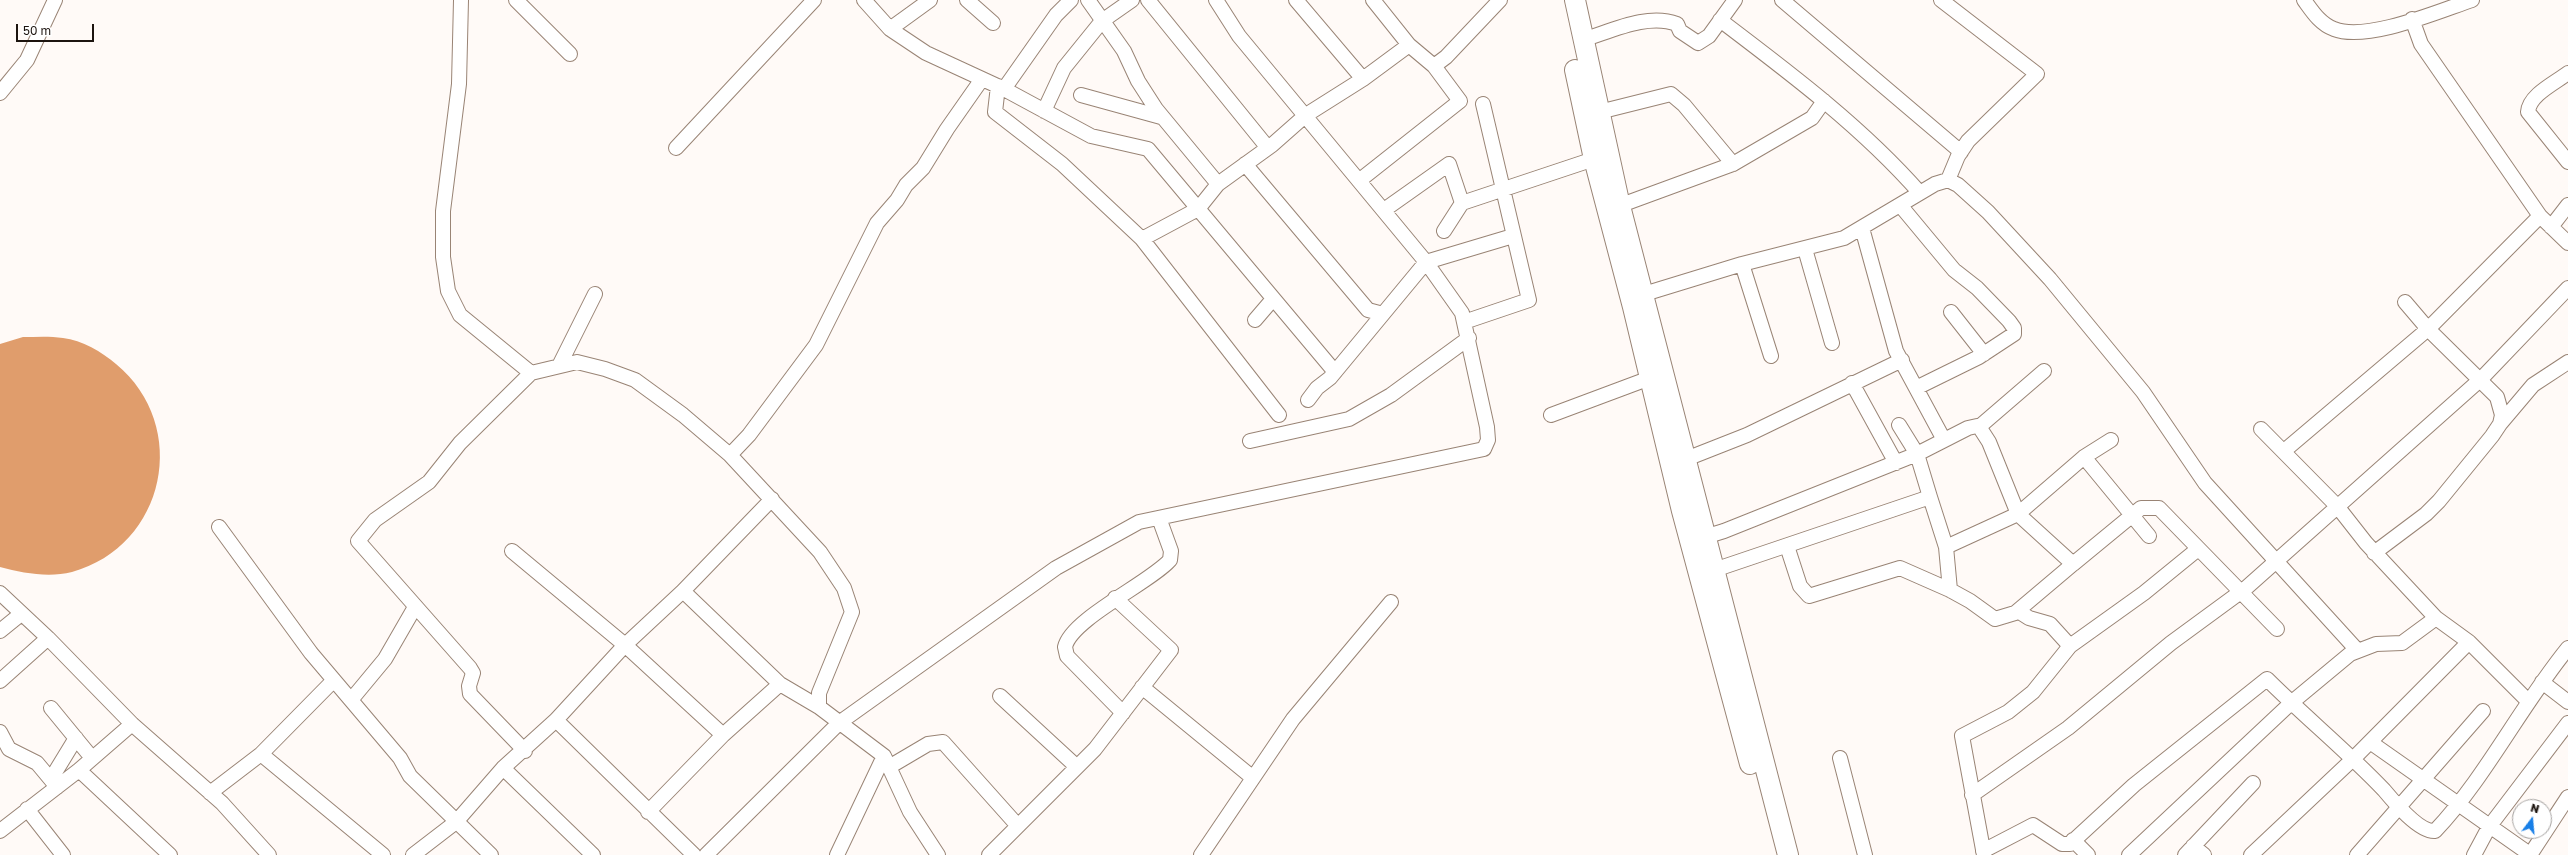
<!DOCTYPE html>
<html>
<head>
<meta charset="utf-8">
<style>
	body { margin:0 }
	#map { position:relative; width:2568px; height:855px; overflow:hidden; background:#fffaf7; font-family:"Golos Text",sans-serif }
	canvas { display:block }
	.north { position:absolute; left:2512px; top:799px; width:40px; height:40px; box-sizing:border-box; background:#fff; border:1px solid #a4a19f; border-radius:50%; rotate:16deg; font-size:11px; font-weight:700; line-height:16px; text-align:center; color:#1c140f }
	.north::after { content:''; display:block; margin:auto; width:14px; height:18px; background:#187fe7; clip-path:polygon(50% 0,100% 100%,50% 72%,0 100%) }
	.scale { position:absolute; left:16px; top:24px; width:78px; height:18px; box-sizing:border-box; border:2px solid #1c140f; border-top:0; padding-left:5px; font-size:12px; line-height:14px; white-space:nowrap; color:#1c140f; -webkit-text-stroke:3px #fff; paint-order:stroke }
</style>
</head>
<body>
<div id="map">
<canvas width="2568" height="855"></canvas>
<div class="north">N</div>
<div class="scale">50 m</div>
</div>
<script>
const ctx = document.querySelector('canvas').getContext('2d');
ctx.lineJoin = 'round';
function fillPath(path, color) { ctx.fillStyle = color; ctx.fill(path, 'evenodd'); }
function trace(path, color, width, dash) { ctx.strokeStyle = color; ctx.lineWidth = width; ctx.lineCap = dash ? 'butt' : 'round'; ctx.setLineDash(dash || []); ctx.stroke(path); }
fillPath(new Path2D(`
	M23 337C36 337 50 336 63 338 82 340 102 352 116 364 191 426 166 546 72 572 48 578 23 573 0 567V344Z`), '#e09d6c');
const minor = new Path2D(`
	M461 0 459 84 443 211V257L448 291 460 315 531 373
	M516 0 570 54
	M864 0 890 29 926 53 1004 89 1091 136 1148 149 1335 372
	M967 0 993 23
	M1088 0 1124 51 1138 81 1156 109 1218 184
	M1148 0 1268 148
	M1296 0 1363 79
	M1373 0 1409 45 1434 66 1446 57 1500 0
	M1782 0 1961 152
	M1941 0 2037 74 1968 141 1958 156 1948 180
	M2304 0C2312 11 2320 24 2334 29 2367 42 2439 11 2472 0
	M2412 19 2421 44 2540 216 2568 243
	M1720 20C1790 73 1862 127 1920 193
	M890 29 930 0
	M1582 40C1612 31 1647 13 1677 24L1680 31 1698 43 1709 36 1735 0
	M2568 73C2555 83 2529 95 2528 112L2568 162
	M998 86 995 112 1062 164 1142 239 1279 415
	M1004 89 1056 15 1071 0
	M0 93 27 60 55 0
	M1081 95 1161 117
	M1044 111 1064 68 1102 21 1132 0
	M1599 112 1671 94 1684 105 1733 164
	M676 148 814 0
	M1245 164 1368 310 1383 314
	M1360 180 1460 101 1434 66
	M1900 205 1954 270 1977 288 2009 321 2014 328V334L1979 357 1916 388
	M1613 208 1733 164 1812 118 1824 101
	M1384 210 1449 164 1462 203
	M2551 227 2568 205
	M1862 228 1896 351 1944 440
	M1444 231 1462 203 1594 159
	M1142 239 1198 209 1218 184 1272 145 1306 115 1363 79 1409 45
	M1805 249 1832 343
	M1742 264 1771 356
	M1644 294 1742 264 1844 238 1935 184 1948 180 1958 185 1988 212 2050 279 2143 392 2205 483 2357 650
	M1951 312 1984 354
	M1255 320 1273 299
	M1464 322 1529 300 1483 104
	M560 364 595 294
	M1852 383 1896 463
	M1308 400 1317 388 1330 378 1426 262 1513 236
	M1551 415 1650 378
	M2500 424 2533 385 2568 362
	M1899 425 1917 454 1930 497 1946 547 1950 590
	M1979 427 2044 371
	M2261 429 2337 506 2366 543 2436 618 2469 642 2528 701
	M1250 441 1349 419 1391 395 1469 338
	M2284 451 2428 329 2540 216
	M730 455 749 435 816 345 877 223 897 200 906 185 923 168 947 129 982 79
	M2084 457 2149 536
	M1686 459 1747 435 1902 360
	M219 527 311 653 400 758 410 776 491 855
	M1698 539 1724 531 1917 454 1968 428 1977 426 1980 428 1989 442 2018 514 2073 564 2015 613 1995 619 1970 601 1950 590 1900 568 1809 596 1800 586 1787 546
	M1946 547 2018 514 2084 457 2111 440
	M512 551 625 645 723 735
	M2374 553 2426 514 2439 501 2492 436 2500 424 2502 415 2497 397 2428 329 2405 302
	M2073 564 2141 508H2159L2277 629
	M1714 570 1930 497
	M683 591 780 684 819 707
	M0 593 48 638 132 724 222 803 269 855
	M2018 611 2029 618 2050 624 2070 646
	M0 631 21 614
	M0 681 48 638
	M2542 682 2568 702
	M1142 687 1253 778
	M1000 696 1077 767
	M351 700 385 659 415 607
	M51 708 92 758
	M1123 713 1067 656 1065 647C1071 619 1151 582 1170 560L1171 551 1159 518
	M556 720 694 855
	M0 732 9 749 37 763 57 787
	M2370 742 2531 855
	M525 751 470 694 469 686 473 673 470 668 358 541 375 520 429 482 460 443 531 373 577 362 605 369 635 380 683 415 730 455 820 552 844 588 852 612 819 693V707L884 756 910 812 938 855
	M261 754 383 855
	M1840 758 1865 855
	M889 767 928 744 943 742 1018 826
	M503 768 593 855
	M79 770 132 724
	M51 779 76 738
	M210 793 261 754 334 680
	M1972 795 2068 728 2171 643 2246 588 2481 379 2568 288
	M27 809 63 855
	M648 812 723 735 780 684
	M0 831 79 770 170 855
	M2073 840 2088 855
	M2193 846 2204 855
	M1983 851 2033 825 2062 844H2070L2134 785 2267 679C2305 717 2347 751 2384 790 2394 802 2419 832 2435 831 2486 777 2520 707 2568 648
	M413 855 456 822 503 768 556 720 625 645 683 591 772 499
	M706 855 839 723 1056 568 1139 522 1484 449 1488 440 1487 427 1462 313 1426 262 1239 36 1216 0
	M837 855 884 756
	M989 855 1095 749 1171 650 1115 598
	M1201 855 1293 719 1391 602
	M1984 855 1962 736 2008 712 2033 692 2070 646 2144 593 2198 549
	M2129 855 2291 703 2350 654 2376 644 2402 643 2436 618
	M2185 855 2253 783
	M2251 855 2354 758 2469 642
	M2357 855 2483 711
	M2474 855 2489 827 2568 723
	M2530 855 2568 797`);
const highway = new Path2D(`
	M1575 0 1620 206 1788 855
	M1575 70 1594 159 1633 307 1682 511 1750 764`);
trace(minor, '#998475', 16);
trace(highway, '#998475', 22);
trace(minor, '#fff', 14);
trace(highway, '#fff', 20);
</script>
</body>
</html>
